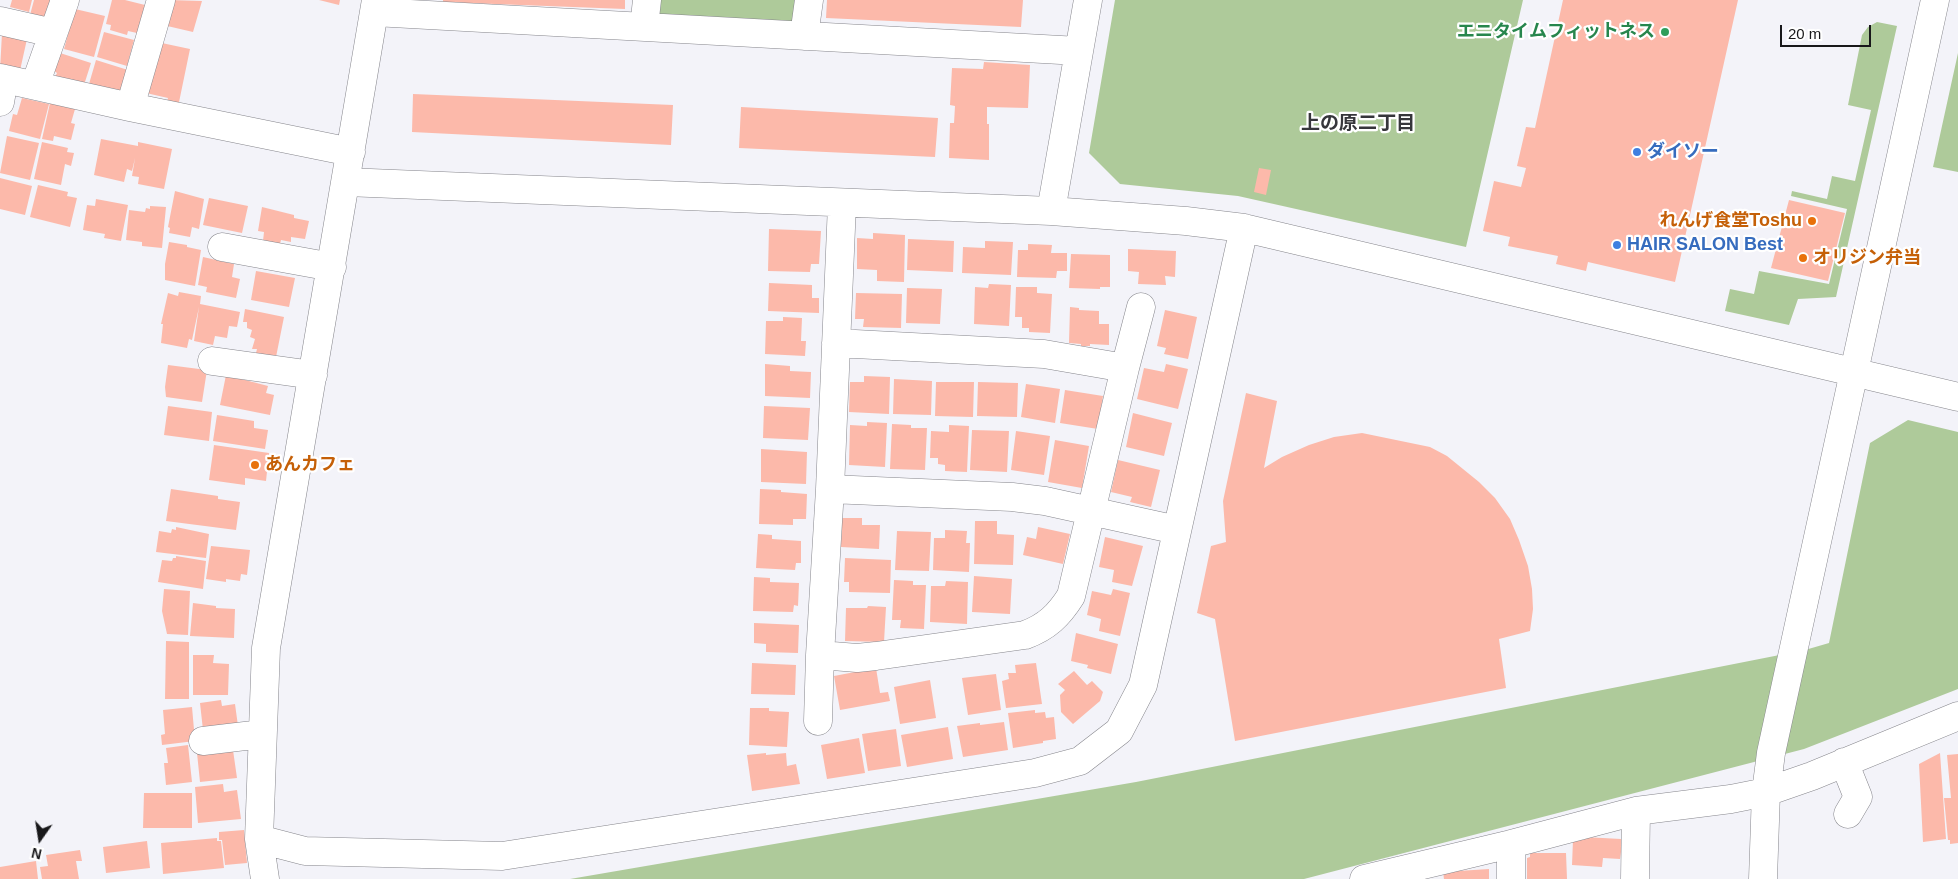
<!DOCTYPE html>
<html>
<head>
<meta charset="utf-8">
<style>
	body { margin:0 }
	#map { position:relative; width:1958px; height:879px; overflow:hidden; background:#f3f3f9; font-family:Helvetica,sans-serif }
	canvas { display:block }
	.north { position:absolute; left:15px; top:814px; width:50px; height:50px; -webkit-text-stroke:4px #fff; paint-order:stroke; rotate:193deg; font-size:14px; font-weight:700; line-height:20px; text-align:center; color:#18181a }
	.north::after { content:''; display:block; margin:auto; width:18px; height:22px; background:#18181a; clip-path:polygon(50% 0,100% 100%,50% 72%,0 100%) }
	.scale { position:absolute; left:1780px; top:25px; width:91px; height:22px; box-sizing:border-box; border:2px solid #18181a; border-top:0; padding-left:6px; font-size:15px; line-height:18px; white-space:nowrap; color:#18181a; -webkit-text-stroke:4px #fff; paint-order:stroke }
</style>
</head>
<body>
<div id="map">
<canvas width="1958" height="879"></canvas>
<div class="north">N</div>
<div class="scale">20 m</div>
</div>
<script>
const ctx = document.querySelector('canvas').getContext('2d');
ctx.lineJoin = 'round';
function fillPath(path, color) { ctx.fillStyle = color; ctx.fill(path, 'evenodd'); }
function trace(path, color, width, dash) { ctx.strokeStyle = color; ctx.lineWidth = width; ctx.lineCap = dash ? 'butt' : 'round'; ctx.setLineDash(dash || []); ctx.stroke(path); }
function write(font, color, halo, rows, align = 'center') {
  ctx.font = font + ' Helvetica,"Noto Sans JP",sans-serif'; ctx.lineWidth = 4.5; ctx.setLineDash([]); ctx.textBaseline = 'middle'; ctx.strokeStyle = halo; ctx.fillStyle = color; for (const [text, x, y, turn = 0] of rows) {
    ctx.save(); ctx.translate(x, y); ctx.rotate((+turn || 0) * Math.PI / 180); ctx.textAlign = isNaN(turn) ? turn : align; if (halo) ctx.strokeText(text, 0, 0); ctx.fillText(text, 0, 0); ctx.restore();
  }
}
fillPath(new Path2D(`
	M653 0H800L795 28 651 20Z
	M1115 0H1523L1466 247 1238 196 1120 184 1089 153Z
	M1877 22 1897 26 1836 297 1798 299 1789 325 1725 311 1730 289 1754 294 1759 271 1829 284 1847 209 1791 196 1792 191 1827 199 1832 176 1855 181 1871 110 1848 105 1862 35 1868 27Z
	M1958 53V172L1933 167Z
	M1908 420 1958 432V689L1804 749 1304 879H570L1136 782 1805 650 1829 643 1870 443Z`), '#aeca9a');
fillPath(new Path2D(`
	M12 0H32L29 12 10 7Z
	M34 0H52L45 19 30 15Z
	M112 0H125L145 5 137 33 128 31 127 35 110 30 111 25 106 24Z
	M169 0 202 1 193 32 163 25Z
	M319 0H340L339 5Z
	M443 0H625V9L443 2Z
	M827 0H1023L1021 27 826 18Z
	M1563 0H1738L1675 282 1588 262 1586 271 1556 264 1558 256 1508 246 1510 237 1483 231 1494 181 1521 187 1526 168 1517 166 1526 127 1535 128Z
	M75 9 105 16 94 57 64 49Z
	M104 32 134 40 127 66 97 57Z
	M2 33 27 39 19 75 0 70Z
	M157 42 190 49 178 107 166 104 168 98 146 93Z
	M60 53 91 63 84 85 54 79 57 73 54 71Z
	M96 60 128 70 121 94 89 84Z
	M984 62 1030 65 1028 108 987 107V124H989V160L949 158 950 123H954L955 106 950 105 952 68 983 69Z
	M413 94 673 105 671 145 412 132Z
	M22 98 49 104 40 139 9 131 13 114 17 115Z
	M50 103 75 109 71 123 75 124 71 140 54 136 53 141 42 139Z
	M741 107 938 118 935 157 739 148Z
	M7 136 39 143 30 180 0 173Z
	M101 139 138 146V142L172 149 164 189 138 184 139 177 132 176 135 158 132 171 127 169 124 182 94 175Z
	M42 142 68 148 67 152 74 153 71 166 65 164 61 185 34 179Z
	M1259 168 1271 170 1266 195 1254 192Z
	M0 178 32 186 25 215 0 209Z
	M38 185 68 192 67 196 77 198 70 227 30 217Z
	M175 191 204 199 199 229 192 227 190 237 169 233 170 228 168 227Z
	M209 198 248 206 242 233 203 225Z
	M96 199 128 205 121 241 104 238 105 234 83 230 87 205 95 206Z
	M1789 200 1845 213 1828 281 1771 268Z
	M150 206 166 207 162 248 142 246V242L126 240 129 210 145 212 146 208 150 209Z
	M262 207 294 215V218L309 221 305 239 291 237V242L281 240 280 244 263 241 264 232 258 231Z
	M769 229 821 231 819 264H811L810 272 768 271Z
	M873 233 905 235 904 282 877 281V270L857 269V238L873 239Z
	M908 239 954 241 953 272 907 270Z
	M985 241 1013 242 1011 275 962 273 963 247 985 248Z
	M169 242 187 245V247L201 250 195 286 165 280V264Z
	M1028 244 1052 245 1051 253H1067V271H1057L1056 278 1017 277 1018 250H1028Z
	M1128 249 1176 251 1175 277 1165 276 1166 285 1138 284 1139 272 1128 271Z
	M1071 254 1110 255V287H1100V289L1069 288Z
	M203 257 234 264 232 277 240 279 236 298 206 292 207 287 198 285Z
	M256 271 295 278 289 307 251 300Z
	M769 283 812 285V298H819V313L768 311Z
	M989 284 1011 285 1009 326 974 324 975 287 988 288Z
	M1016 287H1037V293L1052 294 1050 333 1029 332V328H1022V317H1015Z
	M907 288 942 289 940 324 906 323Z
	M179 292 201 296 200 304 240 312 237 327 229 326 227 338 215 336 213 345 194 341 199 307 192 340 189 339 187 348 161 343 163 324H161L168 293 178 296Z
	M856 293 902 294 901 328 863 327 864 319H855Z
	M1070 307 1079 308V310L1099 311V324H1109V345L1090 344V346H1081V344L1069 343Z
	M245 309 284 317 276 357 256 353 257 349H252L255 339 250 337 252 330 247 328V322H243Z
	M1165 310 1197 317 1188 359 1164 354 1166 348 1157 346Z
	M783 317 802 318 801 341H806L805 356 765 354 766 321H783Z
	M765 364 790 366V371L811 372 810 398 765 396Z
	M1166 364 1188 369 1178 409 1137 399 1144 368 1164 372Z
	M168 365 207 370 202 402 166 397 165 387Z
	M226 375 268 386 266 393 274 395 270 415 220 405Z
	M864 376 890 377 889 414 849 412 850 382H864Z
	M894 379 932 381 931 415 893 414Z
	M936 382H974L973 417 935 416Z
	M978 382 1018 383 1017 417 977 416Z
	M1026 384 1060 389 1055 423 1021 417Z
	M1065 390 1103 396 1098 429 1060 423Z
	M1246 393 1277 401 1264 468 1282 457 1309 445 1334 437 1362 433 1430 447 1447 456 1479 482 1495 498 1510 519 1519 540 1528 566 1532 589 1533 609 1530 631 1499 639 1506 688 1235 741 1215 619 1197 613 1211 546 1226 542 1223 501Z
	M168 406 212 412 209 441 164 435Z
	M764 406 810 408 808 440 763 438Z
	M1133 413 1172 423 1164 456 1126 447Z
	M217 415 254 421V428L268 430 265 449 213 441Z
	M867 422 887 423 885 467 849 465 850 425 867 426Z
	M892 424 911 425V428H927L925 470 890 469Z
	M949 425 969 426 967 472 945 471V465L938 464V458H930L931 431 949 432Z
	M972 430 1009 431 1007 472 970 470Z
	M1016 431 1050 436 1044 475 1011 470Z
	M1055 440 1089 446 1082 488 1048 482Z
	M214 445 269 453 266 481 245 478V485L209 480Z
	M761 449 807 452 806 484 761 482Z
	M1118 460 1160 470 1151 507 1130 502 1132 497 1111 492Z
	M171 489 218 496V499L240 502 236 530 166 521Z
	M760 489 781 490V492L807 494 806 519H793V525L759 524Z
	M842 518H862V525H880L879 549 841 547Z
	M975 521H997V534L1014 535 1013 565 974 564Z
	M176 527 209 534 206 558 156 552 159 531 171 533 172 529 176 530Z
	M1038 527 1070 534 1063 564 1023 555 1027 537 1036 539Z
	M945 530 967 531 966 543H970L969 572 933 570 934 538H945Z
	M897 531 931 532 929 571 895 570Z
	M758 534 772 535V539L801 541V563H796L795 570 756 568Z
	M1105 537 1143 546 1132 586 1112 582 1114 570 1099 567Z
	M211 546 250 550 247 575 241 574 240 581 226 579V582L206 579Z
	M176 556 206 561 203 589 158 582 162 560 172 561 173 558H176Z
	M845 558 891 560 890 593 849 592V582H844Z
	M974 576 1012 579 1010 614 972 612Z
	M754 577 770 578V582L799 583 798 606 794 605 793 612 753 611Z
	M894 580 913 581V585H926L924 629 900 628 901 620H892Z
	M946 581 968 582 967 624 930 622 931 586H945Z
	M164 589 190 591 188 635 167 634 162 611Z
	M1113 589 1130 593 1120 636 1099 631 1101 619 1087 615 1092 591 1111 595Z
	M193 603 216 606V608L235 609 234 638 190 636Z
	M868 606 886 607 884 642 845 641 846 608H867Z
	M754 623 799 625 798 653 766 652V644L754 643Z
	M1076 633 1118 644 1111 674 1087 668 1088 665 1071 661Z
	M166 641 189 642V699H165Z
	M193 655H214L213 663 229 664 228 695H193Z
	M752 663 796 665 795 695 751 694Z
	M1036 663 1042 704 1006 708 1002 681 1009 679 1008 673H1016L1015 665Z
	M876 668 880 693 888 692 890 701 840 710 834 676Z
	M1074 671 1087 685 1092 681 1103 692 1100 701 1073 724 1061 712 1060 695 1065 690 1058 684Z
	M996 674 1001 710 968 715 962 678Z
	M930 680 936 718 900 724 894 687Z
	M221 700 222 706 235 704 238 726 203 730 200 703Z
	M192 707 195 741 162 745 161 735 165 734 163 710Z
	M750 708H769V711L789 712 787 747 749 745Z
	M1035 710V713L1045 712 1046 718 1054 717 1056 739 1043 741V743L1013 748 1008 713Z
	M1004 722 1008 750 963 757 957 726 980 723V725Z
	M948 727 953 759 907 767 901 735Z
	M896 729 901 766 868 771 862 734Z
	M859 738 865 773 827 779 821 745Z
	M188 745 192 782 166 785 164 763H168L166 748Z
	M233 750 237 778 200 782 197 753Z
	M766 753V755L786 753 787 766 796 764 800 784 752 791 747 755Z
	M1940 753 1946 839 1923 842 1919 764Z
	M1958 754V843L1950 844V840H1948L1944 798H1951L1947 755Z
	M223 784 224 792 237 790 241 819 198 823 195 787Z
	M144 793H192V828H143Z
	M244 830 247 863 225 865 222 840H219V832Z
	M1584 837 1621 839V845H1624V853L1621 852 1620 859 1603 858 1602 867 1572 865 1573 840H1584Z
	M217 838V841H221L224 868 163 874 161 843Z
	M147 841 150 868 106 873 103 847Z
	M80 850 82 861H76L79 879H42L40 867 48 866 46 855Z
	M1530 853H1566L1567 879H1527V858L1530 857Z
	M36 861 38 879H0V867Z
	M1489 869V879H1444L1443 872Z`), '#fcb9aa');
const minor = new Path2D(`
	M374 12 1079 51
	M0 21 53 33
	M644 27 647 0
	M804 36 809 0
	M0 78 130 107 351 152
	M35 85 65 0
	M0 102 4 79
	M130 107 161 0
	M346 182 1051 211 1186 221 1244 228 1958 397
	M842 204 830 489 1012 497 1045 501 1177 530
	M1051 211 1088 0
	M222 247 332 267
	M212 361 313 375
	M1125 368 1141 307
	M830 489 820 655 857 658 876 656 1025 635C1047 627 1059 615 1071 596L1125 368 1044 354 836 343
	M818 721 820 655
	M203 741 262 734
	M1844 762 1858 797 1848 814
	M259 839 305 851 502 856 1035 773 1080 761 1119 731 1143 685 1244 228
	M1511 844V879
	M265 879 259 839 266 648 376 0
	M1364 879 1511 844 1636 811 1731 799 1766 792 1812 776 1958 716
	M1635 879 1636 811
	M1763 879 1766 792 1771 753 1935 0`);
trace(minor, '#86868c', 29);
trace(minor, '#fff', 28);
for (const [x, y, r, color] of [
	[1665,32,5,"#2e9e5b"],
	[1637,152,5,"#3f7fe0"],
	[1812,221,5,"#e8710a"],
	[1617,245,5,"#3f7fe0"],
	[1803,258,5,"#e8710a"],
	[255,465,5,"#e8710a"]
]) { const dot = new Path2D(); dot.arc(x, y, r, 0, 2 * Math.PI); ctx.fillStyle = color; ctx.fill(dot); trace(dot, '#fff', 2); }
write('bold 18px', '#27864d', '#fff', [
	["エニタイムフィットネス",1655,32]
], 'right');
write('bold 18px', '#366cbe', '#fff', [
	["ダイソー",1647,152],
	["HAIR SALON Best",1627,245]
], 'left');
write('bold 18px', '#c56008', '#fff', [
	["れんげ食堂Toshu",1802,221,"right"],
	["オリジン弁当",1813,258],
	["あんカフェ",265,465]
], 'left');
write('bold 19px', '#36363b', '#fff', [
	["上の原二丁目",1358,124]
]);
</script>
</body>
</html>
